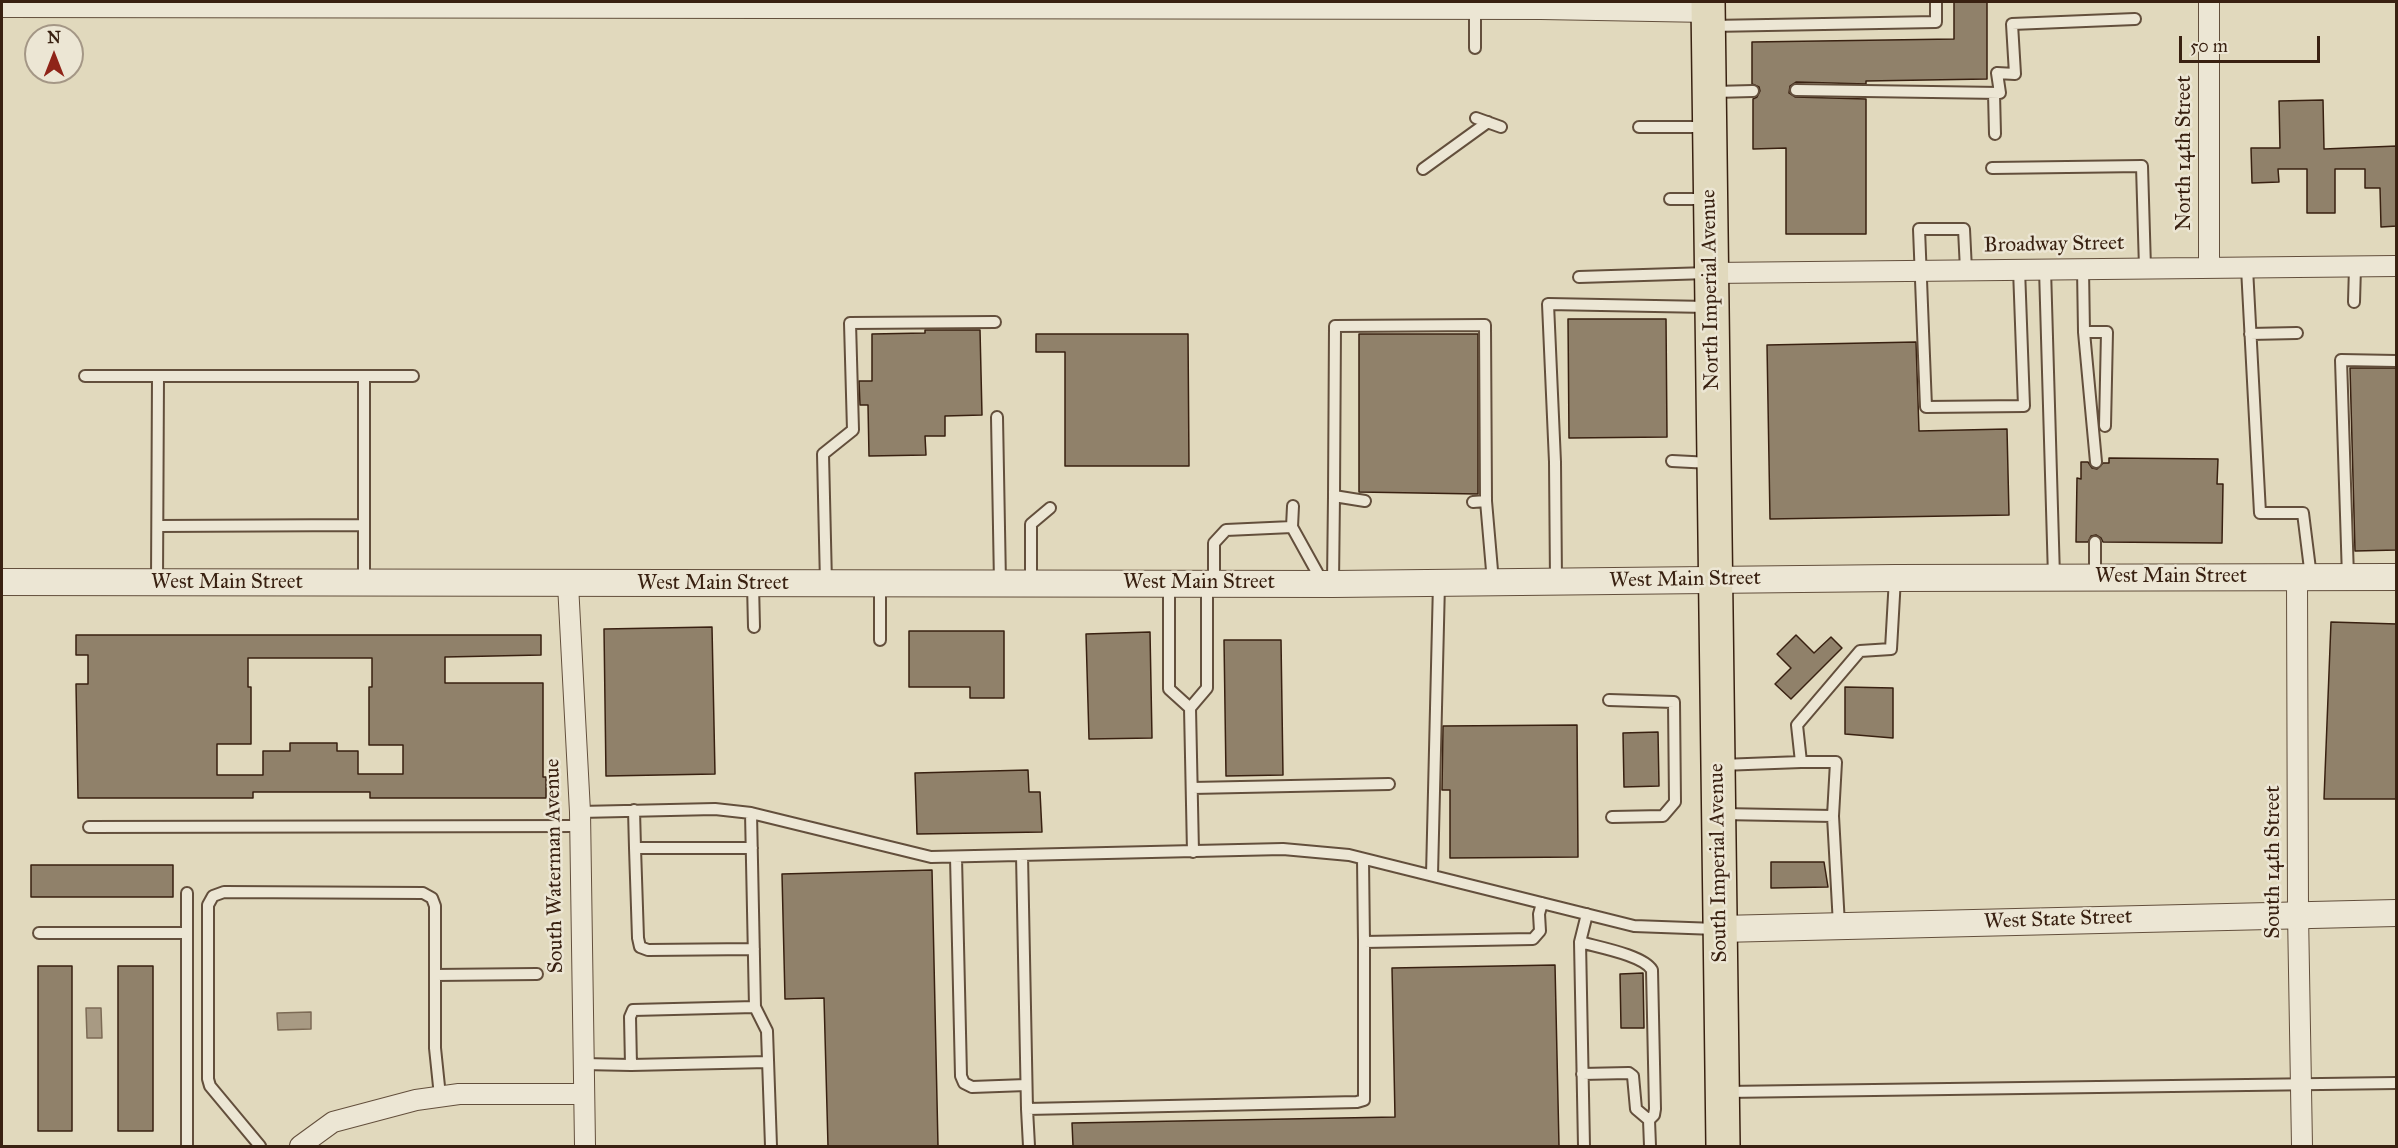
<!DOCTYPE html>
<html>
<head>
<meta charset="utf-8">
<style>
	body { margin:0 }
	#map { position:relative; width:2398px; height:1148px; overflow:hidden; background:#e1d9bd; font-family:"IM FELL Great Primer",serif }
	canvas { display:block }
	.frame { position:absolute; inset:0; border:3px solid #392111; pointer-events:none }
	.north { position:absolute; left:24px; top:24px; width:60px; height:60px; box-sizing:border-box; background:#ece6d4; border:2px solid #a49786; border-radius:50%; rotate:0deg; font-size:16px; font-weight:700; line-height:24px; text-align:center; color:#392111 }
	.north::after { content:''; display:block; margin:auto; width:21px; height:27px; background:#8f2418; clip-path:polygon(50% 0,100% 100%,50% 72%,0 100%) }
	.scale { position:absolute; left:2179px; top:36px; width:141px; height:27px; box-sizing:border-box; border:3px solid #392111; border-top:0; padding-left:8px; font-size:18px; line-height:21px; white-space:nowrap; color:#392111; -webkit-text-stroke:4px #ece6d4; paint-order:stroke }
</style>
</head>
<body>
<div id="map">
<canvas width="2398" height="1148"></canvas>
<div class="frame"></div>
<div class="north">N</div>
<div class="scale">50 m</div>
</div>
<script>
const ctx = document.querySelector('canvas').getContext('2d');
ctx.lineJoin = 'round';
function fillPath(path, color) { ctx.fillStyle = color; ctx.fill(path, 'evenodd'); }
function trace(path, color, width, dash) { ctx.strokeStyle = color; ctx.lineWidth = width; ctx.lineCap = dash ? 'butt' : 'round'; ctx.setLineDash(dash || []); ctx.stroke(path); }
function write(font, color, halo, rows, align = 'center') {
  ctx.font = font + ' "IM FELL Great Primer",serif'; ctx.lineWidth = 5; ctx.setLineDash([]); ctx.textBaseline = 'middle'; ctx.strokeStyle = halo; ctx.fillStyle = color; for (const [text, x, y, turn = 0] of rows) {
    ctx.save(); ctx.translate(x, y); ctx.rotate((+turn || 0) * Math.PI / 180); ctx.textAlign = isNaN(turn) ? turn : align; if (halo) ctx.strokeText(text, 0, 0); ctx.fillText(text, 0, 0); ctx.restore();
  }
}
const water = new Path2D(`
	M86 1008H101L102 1038H87Z
	M311 1012V1029L278 1030 277 1013Z`);
fillPath(water, '#a89a83');
trace(water, '#7c6a55', 1.5);
const building = new Path2D(`
	M1954 2H1987V79L1866 81V84L1796 82 1790 86 1789 93 1795 97 1866 99V234H1786V148L1753 149V99L1757 97 1760 91 1759 87 1752 84V42L1954 39Z
	M2323 100 2324 149 2397 146V226L2381 227 2380 188H2365V169H2335V213H2307V169H2278L2279 182 2252 183 2251 148H2280L2279 101Z
	M1568 319H1666L1667 437 1569 438Z
	M925 330H980L982 415 945 416V436H925L926 455 869 456 868 405H860L859 381H872V334L925 333Z
	M1036 334H1188L1189 466H1065V352H1036Z
	M1359 334H1478V494L1359 492Z
	M1916 342 1919 431 2007 429 2009 515 1770 519 1767 345Z
	M2350 368H2397V550L2355 551Z
	M2109 458 2218 459 2217 484H2223L2222 543 2103 542 2101 538 2096 535 2091 536 2088 542H2076L2077 478 2081 479V462H2088L2092 468 2097 469 2103 463H2109Z
	M2331 622 2397 624V799H2324Z
	M712 627 715 774 606 776 604 629Z
	M909 631H1004V698H970V687H909Z
	M1150 632 1152 738 1089 739 1086 634Z
	M76 635H541V655L445 657V683H543V777H546V798H370V792H253V798H78L76 684H88V655H76ZM248 658H372V687H369V745H403V774H358V751H337V743H290V751H263V775H217V744H251V687H248Z
	M1796 635 1814 653 1831 637 1842 648 1791 699 1775 684 1791 668 1777 654Z
	M1224 640H1281L1283 775 1226 776Z
	M1845 687 1893 688V738L1845 734Z
	M1577 725 1578 857 1450 858V790H1442L1443 726Z
	M1658 732 1659 786 1624 787 1623 733Z
	M1028 770 1029 792H1040L1042 832 917 834 915 773Z
	M1771 862H1824L1828 887 1771 888Z
	M31 865H173V897H31Z
	M932 870 938 1146H828L824 998 785 999 782 874Z
	M1555 965 1559 1146H1073L1072 1123 1395 1117 1392 968Z
	M38 966H72V1131H38Z
	M118 966H153V1131H118Z
	M1643 973 1644 1028H1621L1620 974Z`);
fillPath(building, '#90816a');
trace(building, '#392111', 1.5);
const service = new Path2D(`
	M1475 9V48
	M1711 26 1936 22V2
	M1796 90 2000 93 1997 73 2015 74 2012 24 2135 19
	M1714 92 1753 91
	M1994 93 1995 134
	M1476 118 1501 127
	M1639 127H1708
	M1992 168 2142 166 2145 268
	M1423 169 1488 122
	M1670 199H1708
	M2247 268 2260 513H2303L2311 577
	M2045 269 2054 577
	M2083 269 2084 332H2107L2105 426
	M1966 270 1964 229H1919L1926 407 2024 406 2019 269
	M1579 277 1708 273
	M2354 302 2355 267
	M2084 332 2096 462
	M2250 334 2297 333
	M85 376H364V583
	M364 376H413
	M997 417 1000 583
	M1672 461 1711 463
	M1334 496 1335 326 1485 325 1486 501
	M1473 502 1486 501 1493 582
	M1293 506 1292 527 1323 583
	M158 526 364 525
	M2095 577V542
	M2348 577 2341 360 2396 361
	M157 582 158 376
	M1556 582 1555 462 1548 304 1708 307
	M826 583 823 454 853 430 850 323 995 322
	M1031 583V524L1050 508
	M1169 583V689L1190 708 1207 688V584
	M1214 583V543L1226 530 1292 527
	M1333 583 1334 496 1365 501
	M753 584 754 627
	M880 584V640
	M1609 700 1674 702 1675 802 1663 816 1612 817
	M1190 708 1193 852
	M1801 762H1836L1833 816
	M1721 765 1801 762 1797 725 1860 651 1891 649 1895 578
	M1192 788 1389 784
	M634 810 635 848H752
	M580 812 715 809 751 813 931 857 1283 849 1349 855 1634 926 1716 929
	M751 813 755 1007 767 1031 771 1146
	M1721 814 1833 816 1839 925
	M89 827 580 826
	M635 848 638 938 640 947 648 950 754 949
	M1022 855 1027 1109
	M956 857 961 1076 964 1083 972 1087 1026 1085
	M1363 859 1364 942
	M1432 875 1439 583
	M39 933H187
	M1580 942C1597 947 1643 955 1652 970L1655 1109 1654 1115 1649 1120
	M435 975 537 974
	M755 1007 633 1010 630 1017 631 1065 768 1062
	M583 1064 631 1065
	M1582 1074 1629 1073 1633 1076 1636 1109 1649 1120 1650 1146
	M1725 1092 2396 1083
	M187 1146V893
	M260 1146 210 1086 208 1079V905L213 896 224 892 423 893 432 898 435 906V1048L440 1096
	M1029 1146 1027 1109 1357 1102 1364 1100V942L1533 939 1540 931 1539 914 1542 903
	M1584 1146 1580 942 1587 914`);
const minor = new Path2D(`
	M2209 2V268
	M2 7 1541 9 1708 12
	M1711 273 2396 266
	M2297 577 2298 913 2302 1146
	M568 584 580 812 585 1146
	M300 1146 333 1122 416 1100 459 1094H584`);
const tertiary = new Path2D(`
	M2 582 1333 584 1895 578 2396 577
	M1720 929 2396 913`);
const trunk = new Path2D(`
	M1708 2 1723 1146`);
trace(service, '#634f3c', 14);
trace(minor, '#634f3c', 22);
trace(tertiary, '#634f3c', 28);
trace(trunk, '#392111', 36);
trace(service, '#ece6d4', 10);
trace(minor, '#ece6d4', 20);
trace(tertiary, '#ece6d4', 26);
trace(trunk, '#e1d9bd', 33);
write('21px', '#392111', '#ece6d4', [
	["North 14th Street",2185,153,-90],
	["Broadway Street",2054,245,-1],
	["North Imperial Avenue",1711,290,-91],
	["West Main Street",2171,577],
	["West Main Street",1685,580,-1],
	["West Main Street",227,583],
	["West Main Street",1199,583],
	["West Main Street",713,584],
	["South 14th Street",2274,862,-90],
	["South Imperial Avenue",1719,863,-91],
	["South Waterman Avenue",555,866,-91],
	["West State Street",2058,920,-2]
]);
</script>
</body>
</html>
